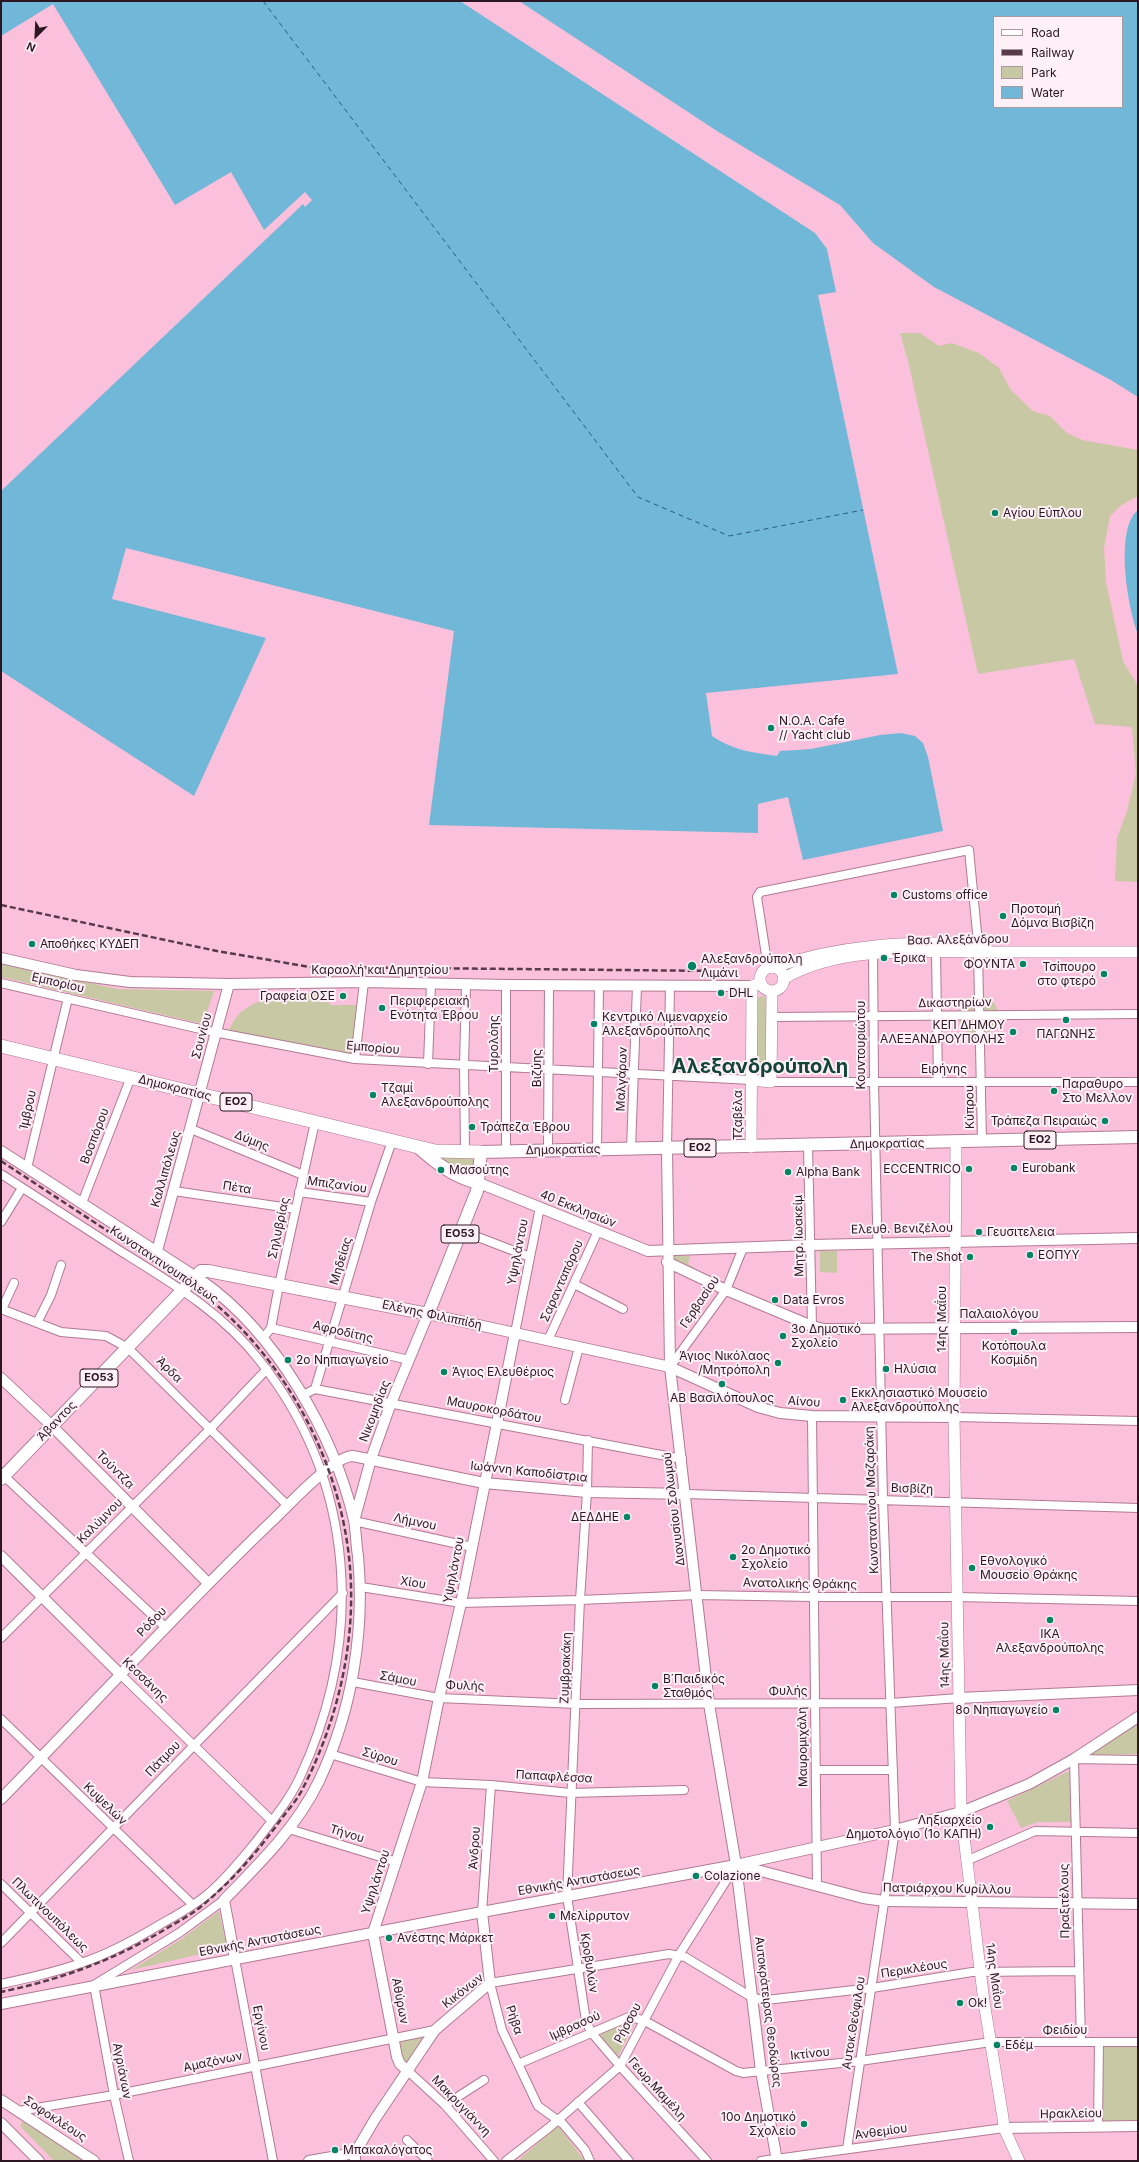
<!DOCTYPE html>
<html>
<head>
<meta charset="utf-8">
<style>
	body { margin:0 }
	#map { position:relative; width:1139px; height:2162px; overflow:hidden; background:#fbc0db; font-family:Inter,sans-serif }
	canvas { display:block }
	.frame { position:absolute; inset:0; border:2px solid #2b1621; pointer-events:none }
	.legend { position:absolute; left:993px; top:16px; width:130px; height:92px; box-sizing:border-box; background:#fdf0f6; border:1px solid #a999a1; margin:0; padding:5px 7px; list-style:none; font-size:12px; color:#2b1621 }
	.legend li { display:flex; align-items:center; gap:8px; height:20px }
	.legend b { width:20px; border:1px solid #a999a1 }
	.north { position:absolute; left:16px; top:16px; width:40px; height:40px; -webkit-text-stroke:3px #fdf0f6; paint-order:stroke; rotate:204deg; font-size:11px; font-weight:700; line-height:16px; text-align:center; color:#2b1621 }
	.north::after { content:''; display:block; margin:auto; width:14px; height:18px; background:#2b1621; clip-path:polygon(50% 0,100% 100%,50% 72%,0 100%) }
</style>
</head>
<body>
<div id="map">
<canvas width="1139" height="2162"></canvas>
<div class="frame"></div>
<ul class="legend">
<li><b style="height:5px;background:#fff"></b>Road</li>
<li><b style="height:5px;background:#583b4a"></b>Railway</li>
<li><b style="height:11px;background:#c8c9a4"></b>Park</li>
<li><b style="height:11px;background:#71b7d7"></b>Water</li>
</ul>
<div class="north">N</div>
</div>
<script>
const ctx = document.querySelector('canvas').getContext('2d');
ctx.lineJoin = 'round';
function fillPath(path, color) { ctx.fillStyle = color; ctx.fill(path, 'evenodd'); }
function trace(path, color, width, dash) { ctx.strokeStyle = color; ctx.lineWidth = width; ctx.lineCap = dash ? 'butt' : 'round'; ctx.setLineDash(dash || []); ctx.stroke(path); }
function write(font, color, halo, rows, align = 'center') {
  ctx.font = font + ' Inter,sans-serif'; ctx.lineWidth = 4; ctx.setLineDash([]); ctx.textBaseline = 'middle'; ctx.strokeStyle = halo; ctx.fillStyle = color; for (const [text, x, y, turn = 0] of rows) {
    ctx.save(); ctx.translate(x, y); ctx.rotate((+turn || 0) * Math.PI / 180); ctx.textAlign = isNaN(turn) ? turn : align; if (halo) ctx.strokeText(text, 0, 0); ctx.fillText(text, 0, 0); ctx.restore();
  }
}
fillPath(new Path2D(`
	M900 333H920L939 346 952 343 979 353 999 368 1011 390 1033 411 1050 416 1067 433 1082 440 1138 450V496L1120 506 1110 516 1104 548 1106 582 1123 661 1138 686V882L1115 881 1117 838 1127 811 1136 774 1132 727 1095 724 1074 659 978 674 908 361Z
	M1 964 118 989 214 991 203 1024 1 977Z
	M294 993 329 994 330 1005H357L351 1054 229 1031C237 1004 270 996 294 993Z
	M958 1015a20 20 0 1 1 40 0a20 20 0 1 1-40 0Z
	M761 996 768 998 767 1066 760 1072 755 1069 757 999Z
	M427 1151 477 1156 475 1178 463 1174Z
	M820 1251H837V1273L820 1272Z
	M671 1255 690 1256 688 1264 695 1268 694 1271 670 1261Z
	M1138 1724V1754L1086 1755Z
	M1069 1771 1071 1822H1038L1021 1828 1007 1801Z
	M219 1911 227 1948 131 1970 183 1938Z
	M629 2022 634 2024 618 2056 601 2037V2032Z
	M424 2035 406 2065 401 2058 399 2042Z
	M1104 2046H1138V2123L1102 2124Z
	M23 2121 26 2122 83 2161H54L20 2126Z
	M558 2126 585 2161H518L522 2157Z`), '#c8c9a4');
fillPath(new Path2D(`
	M1 1H460L815 233 827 249 836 292 818 295 898 674 706 693 712 736C732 750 754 753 777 756L780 751 811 749 880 735 901 733 915 736 923 743 928 757 943 831 803 860 788 797 758 804V833L429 825 454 631 126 548 112 599 266 638 194 796 1 671V491L303 204 305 207 312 200 305 192 264 230 231 172 175 205 53 4 1 36Z
	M519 1H1138V397L1111 380 934 287 873 243 840 205 717 131ZM994 17H1122V107H994Z
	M1138 510V634C1128 609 1114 529 1138 510Z`), '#71b7d7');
trace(new Path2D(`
	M263 1 638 497 729 536 863 510`), '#285e76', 1, [5, 4]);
const minor = new Path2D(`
	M936 952 938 1082
	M978 952 982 1141
	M768 968 757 897 760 892 969 850 978 943
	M1 983 209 1031 355 1059 751 1080
	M772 1017 1138 1014
	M355 1059 364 982
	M428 1064 431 983
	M771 1082H1138
	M191 1129 303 1175
	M808 1146 812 1326
	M667 1148 670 986
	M631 1149 637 986
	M597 1150 599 985
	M506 1151V985
	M548 1151 549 985
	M465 1152 464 1066 466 984
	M27 1168 68 998
	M1 1174C41 1200 81 1226 122 1252 172 1283 223 1313 260 1361 356 1483 365 1637 300 1777 289 1801 271 1822 255 1843 241 1860 226 1879 209 1893 194 1906 177 1915 161 1924 136 1939 111 1953 84 1962 57 1972 29 1978 1 1984
	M174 1191 296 1209
	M299 1192 371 1202
	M82 1203 131 1077
	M1 1222 22 1188
	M462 1231 530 1257
	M574 1284 623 1309
	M1 1309 61 1332 106 1336 128 1348 288 1506
	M2 1309 14 1283
	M37 1323 51 1295 61 1265
	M271 1328 409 1360
	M515 1333 540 1207
	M263 1338 271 1328 279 1285 315 1122
	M548 1340 598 1231
	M670 1367 726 1290 743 1248
	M315 1389 371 1202 392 1141
	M303 1395 315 1389 682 1459
	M565 1400 579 1347
	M812 1416 817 1885
	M954 1417 1138 1421
	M588 1440 587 1492 580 1600 567 1896 586 2021 591 2032 620 2066 707 2161
	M4 1476 165 1627
	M686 1494 1138 1508
	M354 1521 472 1547
	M361 1587 461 1603 580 1600 697 1595 814 1597H957L1138 1601
	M1 1638 211 1428 267 1369
	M120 1674 272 1821
	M353 1682 439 1698 577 1704 891 1703 959 1698
	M1 1719 193 1905
	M330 1754 422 1782 491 1785 570 1793 684 1790
	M816 1770H893
	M289 1829 397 1862
	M966 1861 1035 1831 1138 1833
	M1 1884 82 1963
	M482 1912 491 1785
	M1 1943 343 1593
	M235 1959 273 2161
	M1081 2042 1074 1759 1138 1760
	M518 2064 629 2017 643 2020 736 2071 743 2073 860 2061 991 2042H1138
	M408 2071 445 2105 494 2161
	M578 2102 629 2161
	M445 2105 484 2080
	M19 2111 114 2095 435 2030
	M1098 2127 1099 2042
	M407 2140 428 2161
	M847 2149 895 1830 883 1500 874 1082 873 948
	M129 2161 114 2095 94 1985 179 1933 224 1900
	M506 2161 551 2126 620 2066 679 1955 736 1865
	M590 2161 585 2150 563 2124 538 2106 502 2030 490 1983 669 1954 685 1957 753 1998 766 2000 872 1988 972 1972 1079 1971
	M761 2161 1004 2128`);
const tertiary = new Path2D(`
	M1 958 76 975 130 982 229 984 364 982 506 985 752 986
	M667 1148 670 1367 709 1704 736 1865 761 2071 777 2161
	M1 1151 202 1281C275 1332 334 1434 354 1520 356 1531 356 1544 358 1556 365 1632 352 1711 319 1781 297 1827 259 1864 224 1900L235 1959
	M479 1183 648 1251 811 1245 1138 1238
	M157 1251 229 984
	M667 1262 726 1290 812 1326 824 1329 1138 1327
	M1 1378 52 1426 208 1583
	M354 1521 371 1459 391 1403 428 1314 670 1367 758 1407 780 1413 812 1416 954 1417
	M1 1556 120 1674
	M959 1698 1138 1690
	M1 1799C91 1707 178 1611 271 1522 287 1507 333 1456 353 1456L484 1483 587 1492 686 1494
	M742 1866 863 1898 884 1901 1138 1904
	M1 2004 482 1912 736 1865 895 1830 961 1812 1029 1784 1074 1759 1138 1717
	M408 2071 400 2064 397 2057 373 1933 422 1782 439 1698 461 1603 515 1333
	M1 2100 94 2161
	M1 2123 39 2161
	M1004 2128 1138 2126
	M309 2161 355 2153
	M355 2161V2153L375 2119 435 2030 490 1983 482 1912`);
const secondary = new Path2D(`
	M760 979a12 12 0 1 1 24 0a12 12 0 1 1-24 0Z
	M772 968C840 944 906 942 978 943L991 952
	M783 979C839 945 925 952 989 952 1039 952 1088 952 1138 952
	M751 1080 771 1082 772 991
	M956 1142 954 1417 961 1812 984 2002 1003 2118 1004 2128 1019 2161
	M751 1147 752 986 760 983`);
const primary = new Path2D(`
	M418 1147C436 1163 455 1178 479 1183
	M1 1479 201 1271H208L428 1314 477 1191 481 1152 1138 1137`);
const trunk = new Path2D(`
	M1 1046 435 1151 481 1152`);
trace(minor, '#b17a94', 10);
trace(tertiary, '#b17a94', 12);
trace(secondary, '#b17a94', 12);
trace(primary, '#b17a94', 14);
trace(trunk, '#b17a94', 14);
trace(minor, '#fff', 8);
trace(tertiary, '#fff', 10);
trace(secondary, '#fff', 11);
trace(primary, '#fff', 12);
trace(trunk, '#fff', 13);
trace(new Path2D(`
	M1 905 217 951 310 967 722 971
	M1 1161 202 1293C290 1362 348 1474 351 1586 353 1657 334 1729 301 1792 296 1801 288 1810 282 1818 259 1850 234 1879 204 1904 194 1913 181 1920 169 1927 115 1960 62 1979 1 1992`), '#583b4a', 2.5, [6, 3]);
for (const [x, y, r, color] of [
	[995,513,4,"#048465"],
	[771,728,4,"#048465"],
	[894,895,4,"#048465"],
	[1003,916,4,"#048465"],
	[32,944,4,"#048465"],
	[884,958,4,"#048465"],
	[1023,964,4,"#048465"],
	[692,966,5,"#048465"],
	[1104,974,4,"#048465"],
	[721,993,4,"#048465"],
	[343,996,4,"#048465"],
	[382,1008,4,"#048465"],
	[1066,1020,4,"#048465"],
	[594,1024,4,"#048465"],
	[1013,1032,4,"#048465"],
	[1054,1091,4,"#048465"],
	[373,1095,4,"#048465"],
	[1105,1121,4,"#048465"],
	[472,1127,4,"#048465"],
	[1014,1168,4,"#048465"],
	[969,1169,4,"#048465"],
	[441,1170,4,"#048465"],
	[788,1172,4,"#048465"],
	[979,1232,4,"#048465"],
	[1030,1255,4,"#048465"],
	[970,1257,4,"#048465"],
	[775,1300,4,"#048465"],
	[1014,1332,4,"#048465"],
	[783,1336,4,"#048465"],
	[288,1360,4,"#048465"],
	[778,1363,4,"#048465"],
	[886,1369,4,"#048465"],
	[444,1372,4,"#048465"],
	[722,1384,4,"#048465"],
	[843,1400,4,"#048465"],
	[627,1517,4,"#048465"],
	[733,1557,4,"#048465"],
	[972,1568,4,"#048465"],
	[1050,1620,4,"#048465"],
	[655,1686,4,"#048465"],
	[1056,1710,4,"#048465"],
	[990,1827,4,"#048465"],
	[696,1876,4,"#048465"],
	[552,1916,4,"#048465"],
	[389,1938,4,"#048465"],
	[960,2003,4,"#048465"],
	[997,2045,4,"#048465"],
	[804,2124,4,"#048465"],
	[335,2150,4,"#048465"]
]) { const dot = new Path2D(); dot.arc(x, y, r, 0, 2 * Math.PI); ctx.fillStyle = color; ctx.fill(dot); trace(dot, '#fdf0f6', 1.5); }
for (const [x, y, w] of [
	[236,1102,32],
	[1040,1140,32],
	[700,1148,32],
	[460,1234,38],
	[99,1378,38]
]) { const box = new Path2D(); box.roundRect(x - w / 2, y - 9, w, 18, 3); ctx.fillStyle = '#fdf0f6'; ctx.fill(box); trace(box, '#2b1621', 1); }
write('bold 11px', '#2b1621', null, [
	["ΕΟ2",236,1102],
	["ΕΟ2",1040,1140],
	["ΕΟ2",700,1148],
	["ΕΟ53",460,1234],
	["ΕΟ53",99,1378]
]);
write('12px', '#2b1621', '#fdf0f6', [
	["Αγίου Εύπλου",1003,513],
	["N.O.A. Cafe",779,721],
	["// Yacht club",779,735],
	["Customs office",902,895],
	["Προτομή",1011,909],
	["Δόμνα Βισβίζη",1011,923],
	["Αποθήκες ΚΥΔΕΠ",40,944],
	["Έρικα",892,958],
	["Αλεξανδρούπολη",701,959],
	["Λιμάνι",701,973],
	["ΦΟΥΝΤΑ",1015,964,"right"],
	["Τσίπουρο",1096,967,"right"],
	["στο φτερό",1096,981,"right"],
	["DHL",729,993],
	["Γραφεία ΟΣΕ",335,996,"right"],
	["Περιφερειακή",390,1001],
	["Ενότητα Έβρου",390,1015],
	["Κεντρικό Λιμεναρχείο",602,1017],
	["Αλεξανδρούπολης",602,1031],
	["ΚΕΠ ΔΗΜΟΥ",1005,1025,"right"],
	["ΑΛΕΞΑΝΔΡΟΥΠΟΛΗΣ",1005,1039,"right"],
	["ΠΑΓΩΝΗΣ",1066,1034,"center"],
	["Παραθυρο",1062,1084],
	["Στο Μελλον",1062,1098],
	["Tζαμί",381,1088],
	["Αλεξανδρούπολης",381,1102],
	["Τράπεζα Πειραιώς",1097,1121,"right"],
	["Τράπεζα Έβρου",480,1127],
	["Eurobank",1022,1168],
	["ECCENTRICO",961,1169,"right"],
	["Μασούτης",449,1170],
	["Alpha Bank",796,1172],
	["Γευσιτελεια",987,1232],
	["ΕΟΠΥΥ",1038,1255],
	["The Shot",962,1257,"right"],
	["Data Evros",783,1300],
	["3ο Δημοτικό",791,1329],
	["Σχολείο",791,1343],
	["Κοτόπουλα",1014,1346,"center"],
	["Κοσμίδη",1014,1360,"center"],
	["Άγιος Νικόλαος",770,1356,"right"],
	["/Μητρόπολη",770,1370,"right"],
	["2ο Νηπιαγωγείο",296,1360],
	["Ηλύσια",894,1369],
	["Άγιος Ελευθέριος",452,1372],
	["Εκκλησιαστικό Μουσείο",851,1393],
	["Αλεξανδρούπολης",851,1407],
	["ΑΒ Βασιλόπουλος",722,1398,"center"],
	["ΔΕΔΔΗΕ",619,1517,"right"],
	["2o Δημοτικό",741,1550],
	["Σχολείο",741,1564],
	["Εθνολογικό",980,1561],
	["Μουσείο Θράκης",980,1575],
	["ΙΚΑ",1050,1634,"center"],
	["Αλεξανδρούπολης",1050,1648,"center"],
	["Β΄Παιδικός",663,1679],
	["Σταθμός",663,1693],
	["8ο Νηπιαγωγείο",1048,1710,"right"],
	["Ληξιαρχείο",982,1820,"right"],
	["Δημοτολόγιο (1ο ΚΑΠΗ)",982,1834,"right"],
	["Colazione",704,1876],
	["Μελίρρυτον",560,1916],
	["Ανέστης Μάρκετ",397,1938],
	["Ok!",968,2003],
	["Εδέμ",1005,2045],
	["10ο Δημοτικό",796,2117,"right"],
	["Σχολείο",796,2131,"right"],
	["Μπακαλόγατος",343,2150]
], 'left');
write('12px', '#2b1621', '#fdf0f6', [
	["Βασ. Αλεξάνδρου",958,940,-1],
	["Καραολή και Δημητρίου",380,970],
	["Εμπορίου",58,983,13],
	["Δικαστηρίων",955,1003,-1],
	["Σουνίου",202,1036,-75],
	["Τυρολόης",494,1044,-90],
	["Κουντουριώτου",861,1045,-90],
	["Εμπορίου",373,1048,5],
	["Βιζύης",537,1068,-90],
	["Ειρήνης",944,1069],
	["Μαλγάρων",622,1079,-88],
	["Δημοκρατίας",175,1088,14],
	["Κύπρου",970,1107,-91],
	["Ίμβρου",28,1110,-77],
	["Τζαβέλα",738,1115,-90],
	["Βοσπόρου",95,1136,-69],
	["Δύμης",252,1141,22],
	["Δημοκρατίας",887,1144,-1],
	["Δημοκρατίας",563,1150,-1],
	["Καλλιπόλεως",166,1169,-74],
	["Μπιζανίου",337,1185,8],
	["Πέτα",237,1188,9],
	["40 Εκκλησιών",578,1209,22],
	["Σηλυβρίας",279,1228,-78],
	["Ελευθ. Βενιζέλου",902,1229,-1],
	["Μητρ. Ιωακείμ",799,1236,-91],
	["Υψηλάντου",518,1252,-79],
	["Μηδείας",341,1261,-73],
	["Κωνσταντινουπόλεως",164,1265,34],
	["Σαρανταπόρου",562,1281,-66],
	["Γερβασίου",700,1302,-56],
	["Παλαιολόγου",999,1314],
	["Ελένης Φιλιππίδη",432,1315,12],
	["14ης Μαΐου",942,1319,-90],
	["Αφροδίτης",343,1332,13],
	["Άρδα",169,1370,45],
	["Αίνου",804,1402,4],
	["Μαυροκορδάτου",494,1410,11],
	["Νικομηδίας",375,1411,-69],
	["Άβαντος",57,1421,-46],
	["Τούντζα",115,1470,45],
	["Ιωάννη Καποδίστρια",529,1472,6],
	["Βισβίζη",912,1489,2],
	["Κωνσταντίνου Μαζαράκη",872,1500,-92],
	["Διονυσίου Σολωμού",674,1509,-97],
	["Καλύμνου",100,1521,-45],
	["Λήμνου",415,1522,12],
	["Υψηλάντου",454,1570,-79],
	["Χίου",413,1583,9],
	["Ανατολικής Θράκης",800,1584,1],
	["Ρόδου",152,1622,-46],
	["14ης Μαΐου",945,1655,-91],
	["Ζυμβρακάκη",566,1668,-88],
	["Σάμου",398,1679,11],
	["Κεσσάνης",145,1680,44],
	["Φυλής",465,1686,2],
	["Φυλής",788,1691],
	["Μαυρομιχάλη",803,1747,-91],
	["Σύρου",380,1757,17],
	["Πάτμου",163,1759,-46],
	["Παπαφλέσσα",554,1777,3],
	["Κυψελών",105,1804,44],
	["Τήνου",347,1834,17],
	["Άνδρου",475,1848,-86],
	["Εθνικής Αντιστάσεως",579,1881,-10],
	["Υψηλάντου",376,1882,-72],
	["Πατριάρχου Κυρίλλου",947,1889,1],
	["Πραξιτέλους",1065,1901,-91],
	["Πλωτινουπόλεως",50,1915,44],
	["Εθνικής Αντιστάσεως",260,1941,-11],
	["Κροβυλών",589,1963,81],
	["Περικλέους",914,1969,-9],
	["14ης Μαΐου",994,1976,82],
	["Κικόνων",463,1991,-38],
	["Αθύρων",400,2001,79],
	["Αυτοκράτειρας Θεοδώρας",768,2012,83],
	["Ρήβα",514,2020,72],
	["Ρήσσου",628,2023,-62],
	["Αυτοκ.Θεόφιλου",854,2023,-81],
	["Ιμβρασού",575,2026,-24],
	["Εργίνου",261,2028,79],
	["Φειδίου",1065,2030],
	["Ικτίνου",810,2054,-6],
	["Αμαζόνων",213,2062,-12],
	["Αγριάνων",122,2071,79],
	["Γεωρ.Μαμέλη",657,2089,48],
	["Μακρυγιάννη",461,2106,46],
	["Ηρακλείου",1071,2114,-1],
	["Σοφοκλέους",55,2119,33],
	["Ανθεμίου",881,2132,-8]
]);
write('bold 20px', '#124536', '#fdf0f6', [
	["Αλεξανδρούπολη",760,1067]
]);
</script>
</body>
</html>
